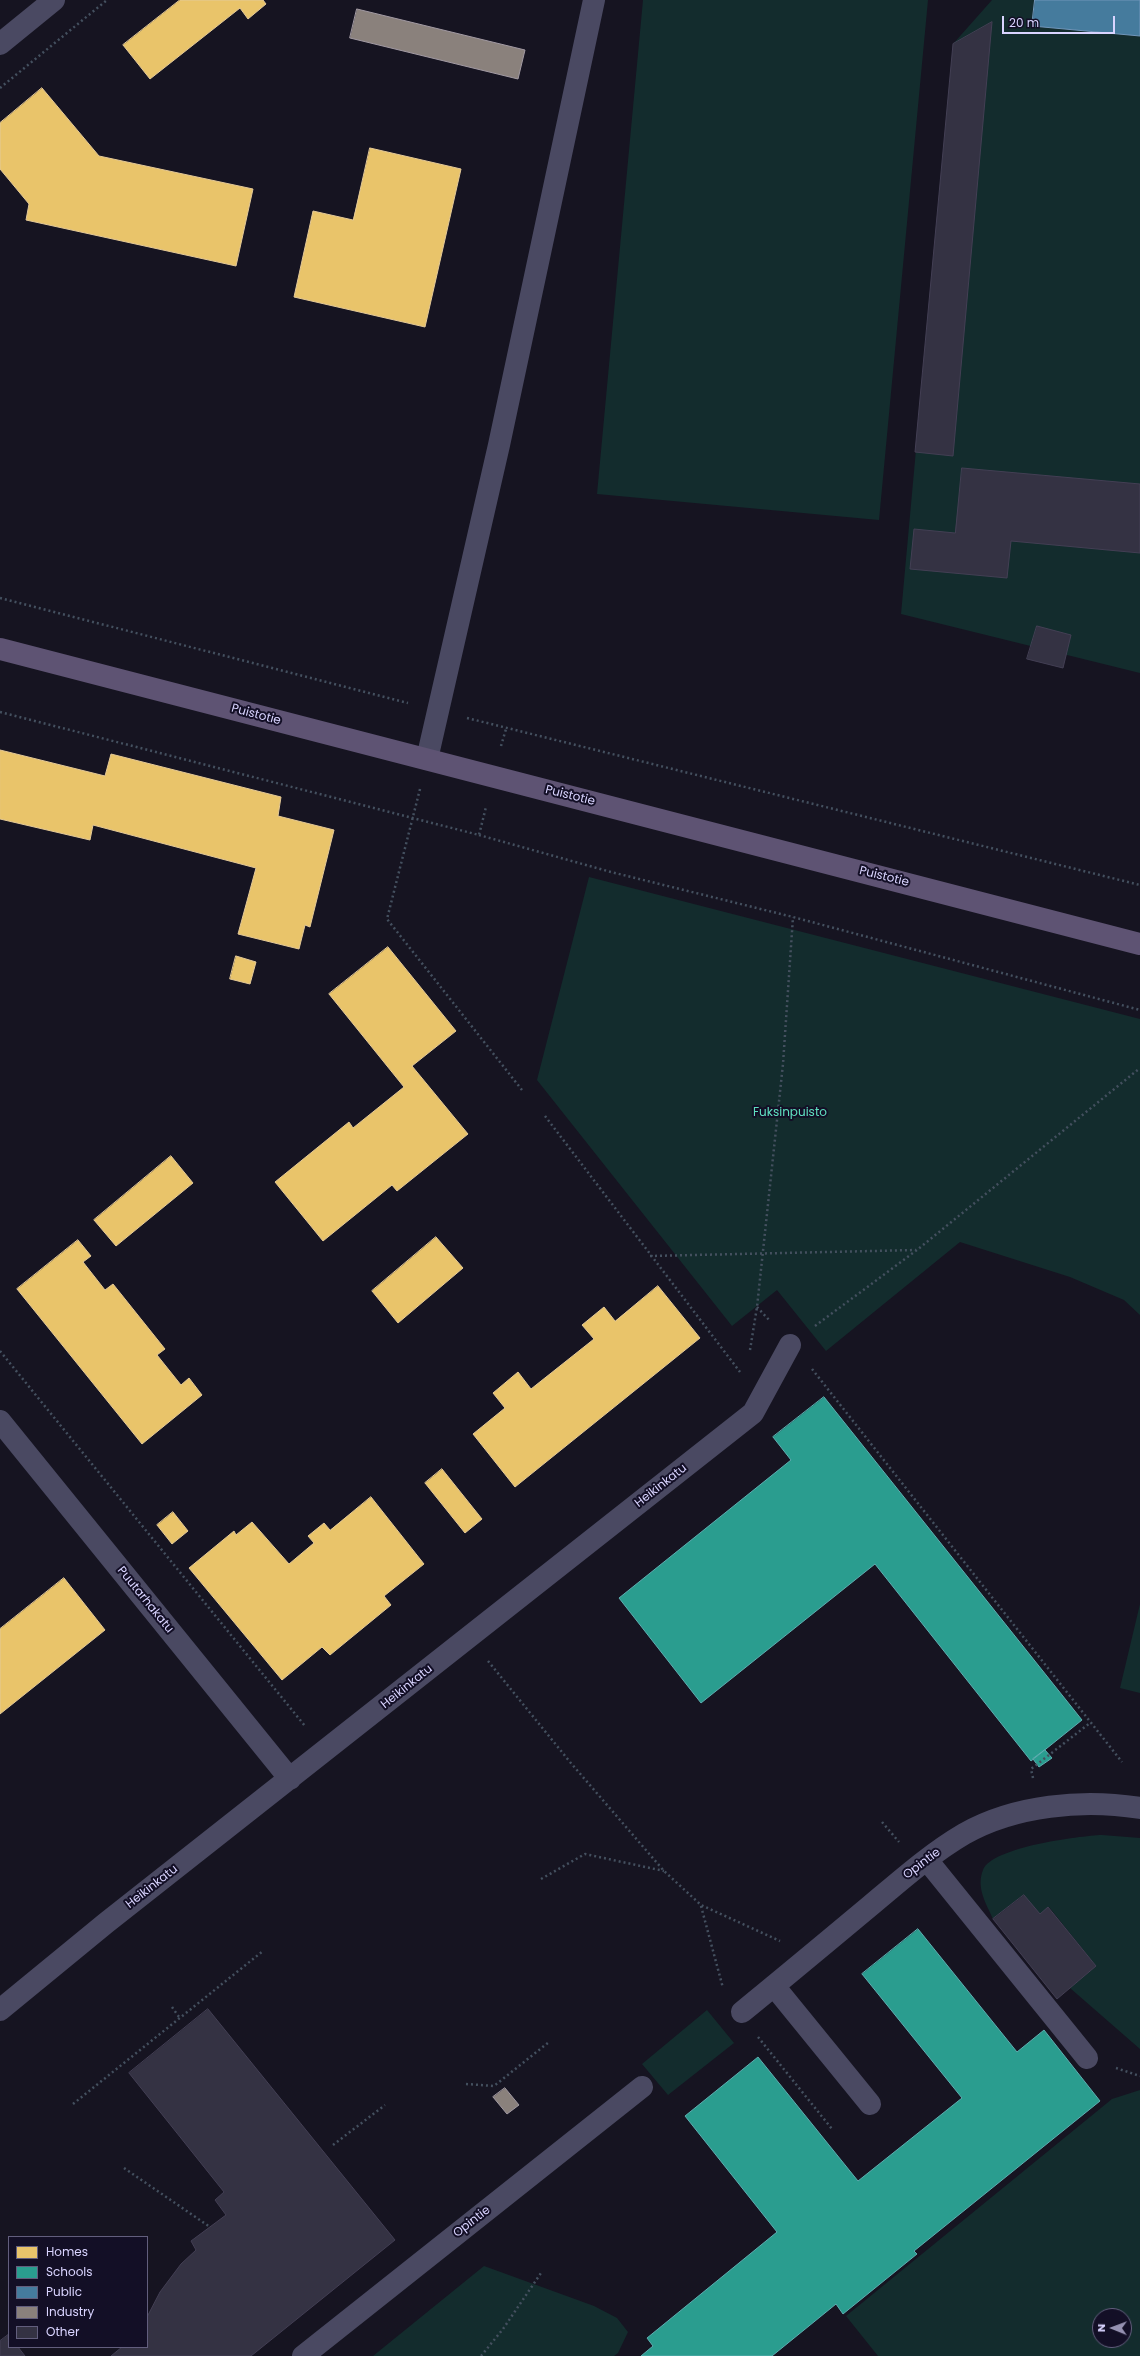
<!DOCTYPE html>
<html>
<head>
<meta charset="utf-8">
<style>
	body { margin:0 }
	#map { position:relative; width:1140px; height:2356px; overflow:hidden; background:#161421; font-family:Poppins,sans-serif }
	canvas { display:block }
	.legend { position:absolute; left:8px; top:2236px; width:140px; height:112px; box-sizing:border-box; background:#130f26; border:1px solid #625e7d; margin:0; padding:5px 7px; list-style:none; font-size:12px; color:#d9d4ff }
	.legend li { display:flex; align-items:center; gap:8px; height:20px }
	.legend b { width:20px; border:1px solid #625e7d }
	.north { position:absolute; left:1092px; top:2308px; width:40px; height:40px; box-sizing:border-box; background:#130f26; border:1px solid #625e7d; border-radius:50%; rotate:271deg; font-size:11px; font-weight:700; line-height:16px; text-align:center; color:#d9d4ff }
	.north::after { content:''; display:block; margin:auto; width:14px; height:18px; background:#9591b1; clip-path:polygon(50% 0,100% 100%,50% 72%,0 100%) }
	.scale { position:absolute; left:1002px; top:16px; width:113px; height:18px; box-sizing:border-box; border:2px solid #d9d4ff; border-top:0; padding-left:5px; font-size:12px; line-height:14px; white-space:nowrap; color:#d9d4ff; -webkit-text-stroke:3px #130f26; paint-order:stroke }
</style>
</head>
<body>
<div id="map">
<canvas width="1140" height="2356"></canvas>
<ul class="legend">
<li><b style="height:11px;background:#e9c46a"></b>Homes</li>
<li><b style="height:11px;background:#2a9d8f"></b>Schools</li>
<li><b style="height:11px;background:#457b9d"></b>Public</li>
<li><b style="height:11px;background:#8a817c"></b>Industry</li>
<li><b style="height:11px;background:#343243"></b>Other</li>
</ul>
<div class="north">N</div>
<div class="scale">20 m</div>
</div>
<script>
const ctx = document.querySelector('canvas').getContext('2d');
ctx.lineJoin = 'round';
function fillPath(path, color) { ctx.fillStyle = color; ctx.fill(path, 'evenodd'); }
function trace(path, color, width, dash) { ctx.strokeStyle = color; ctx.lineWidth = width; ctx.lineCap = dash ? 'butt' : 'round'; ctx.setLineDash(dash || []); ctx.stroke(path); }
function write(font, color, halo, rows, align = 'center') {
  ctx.font = font + ' Poppins,sans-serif'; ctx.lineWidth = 4; ctx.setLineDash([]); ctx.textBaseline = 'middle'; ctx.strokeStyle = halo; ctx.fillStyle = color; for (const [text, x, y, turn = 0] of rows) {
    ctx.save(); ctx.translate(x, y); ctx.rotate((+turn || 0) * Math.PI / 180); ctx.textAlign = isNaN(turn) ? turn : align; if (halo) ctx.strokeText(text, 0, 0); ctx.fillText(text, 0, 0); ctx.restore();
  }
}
fillPath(new Path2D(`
	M643 0H928L879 520 597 494Z
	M992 0H1140V673L901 614 953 44Z
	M589 877 1140 1019V1315L1124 1300 1070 1277 960 1242 826 1351 777 1290 732 1326 537 1080Z
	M1140 1604V1693L1120 1688Z
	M1102 1835 1140 1838V2049L1070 1988 1096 1966 1049 1907 1040 1914 1023 1895 993 1919C986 1903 976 1888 983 1870 992 1847 1079 1836 1102 1835Z
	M707 2010 734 2043 668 2095 642 2064Z
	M1140 2090V2356H878L846 2316 1112 2099ZM1100 2316H1124V2340H1100Z
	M484 2266 594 2306 617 2318 628 2332 618 2353 614 2356H373Z`), '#132c2d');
const homes = new Path2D(`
	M180 0H263L266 4 248 19 240 8 150 79 123 45Z
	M42 88 99 156 253 189 236 266 26 220 29 204 0 169V123Z
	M370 148 461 169 425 327 294 297 313 211 353 220Z
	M0 750 105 776 111 754 281 797 278 816 334 830 310 927 305 925 299 949 238 934 256 868 93 825 90 840 0 819Z
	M388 947 456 1031 412 1066 468 1134 397 1191 392 1185 323 1241 275 1182 349 1122 353 1128 404 1087 329 994Z
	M236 956 256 962 250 984 230 979Z
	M171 1156 193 1183 116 1246 94 1220Z
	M436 1237 463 1268 398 1323 372 1291Z
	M78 1240 91 1256 83 1262 105 1290 113 1284 165 1349 157 1355 181 1385 189 1378 202 1395 142 1444 17 1289Z
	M658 1286 700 1338 515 1487 473 1434 505 1408 493 1393 518 1372 531 1389 594 1339 582 1325 604 1307 615 1321Z
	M442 1469 482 1519 465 1533 425 1483Z
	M371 1497 424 1564 384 1596 391 1605 330 1655 322 1647 282 1680 189 1568 234 1531 236 1535 252 1522 289 1564 314 1543 308 1536 324 1523 330 1530Z
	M173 1512 188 1531 172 1544 157 1525Z
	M64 1578 105 1630 0 1714V1629Z`);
fillPath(homes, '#e9c46a');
trace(homes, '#e4c997', 1);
const schools = new Path2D(`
	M824 1397 1082 1720 1031 1761 875 1564 701 1703 619 1598 791 1460 773 1437Z
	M1045 1750 1052 1758 1039 1767 1033 1759Z
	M918 1929 1017 2052 1044 2030 1100 2101 914 2251 917 2254 843 2314 836 2304 772 2356H641L653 2346 647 2338 777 2232 685 2116 758 2057 858 2181 962 2098 862 1974Z`);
fillPath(schools, '#2a9d8f');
trace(schools, '#5eaeb1', 1);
const public = new Path2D(`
	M1035 0H1140V36L1032 26Z`);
fillPath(public, '#457b9d');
trace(public, '#7196ba', 1);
const industry = new Path2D(`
	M357 9 525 50 518 79 350 38Z
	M505 2088 519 2105 507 2114 493 2097Z`);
fillPath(industry, '#8a817c');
trace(industry, '#a29aa3', 1);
const building = new Path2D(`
	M992 22 953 456 915 452 953 44Z
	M962 468 1140 484V553L1011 541 1007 578 910 569 914 529 955 533Z
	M1037 626 1071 635 1063 668 1027 659Z
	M1024 1895 1040 1914 1048 1907 1096 1966 1057 1999 993 1919Z
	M208 2009 395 2240 251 2356H111L122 2347H147V2317L160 2292 181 2264 196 2250 191 2241 226 2215 215 2200 224 2192 129 2073Z
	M8 2335 9 2347H18L25 2356H0V2341Z`);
fillPath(building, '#343243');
trace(building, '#433f54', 1);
trace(new Path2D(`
	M0 88 107 0
	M0 598 408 703
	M0 712 479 835 486 807
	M467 718 1140 885
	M501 746 506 729
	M420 789 387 919 522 1090
	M479 835 611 872 793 917 1140 1010
	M545 1116 740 1372
	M650 1256 916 1250
	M757 1307 770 1321
	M815 1326 917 1250 1140 1068
	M750 1350 757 1307 783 1064 793 917
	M0 1351 305 1726
	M812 1369 1122 1762
	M488 1661 570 1762 664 1871 701 1905 780 1941
	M1033 1778 1031 1769 1090 1723
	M882 1822 899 1842
	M541 1879 585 1854 664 1871
	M701 1906 723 1988
	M172 2007 179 2017
	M758 2037 832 2129
	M1116 2068 1140 2076
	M466 2084 494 2086 549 2042
	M73 2104 263 1951
	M333 2145 385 2105
	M124 2168 210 2227
	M481 2356 503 2329 541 2273`), '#44505f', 2.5, [2, 3]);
trace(new Path2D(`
	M0 44 54 0
	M427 759 499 445 594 0
	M0 1421 290 1779
	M927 1860 1087 2058
	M774 1986 870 2104
	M0 2010 106 1923 753 1413 790 1345
	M742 2012C785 1977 828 1941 870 1906 900 1881 930 1854 964 1834 1015 1805 1083 1799 1140 1808
	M303 2356 642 2087`), '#4a4962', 22);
trace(new Path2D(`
	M0 649 1140 944`), '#5e5373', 22);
write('12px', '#d9d4ff', '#130f26', [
	["Puistotie",256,715,15],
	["Puistotie",570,796,14],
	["Puistotie",884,877,14],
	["Heikinkatu",661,1486,-38],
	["Puutarhakatu",145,1600,51],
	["Heikinkatu",407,1687,-39],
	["Opintie",922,1864,-37],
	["Heikinkatu",152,1887,-38],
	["Opintie",472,2222,-38]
]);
write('12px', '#5fe0c0', '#130f26', [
	["Fuksinpuisto",790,1113]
]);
</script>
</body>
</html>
